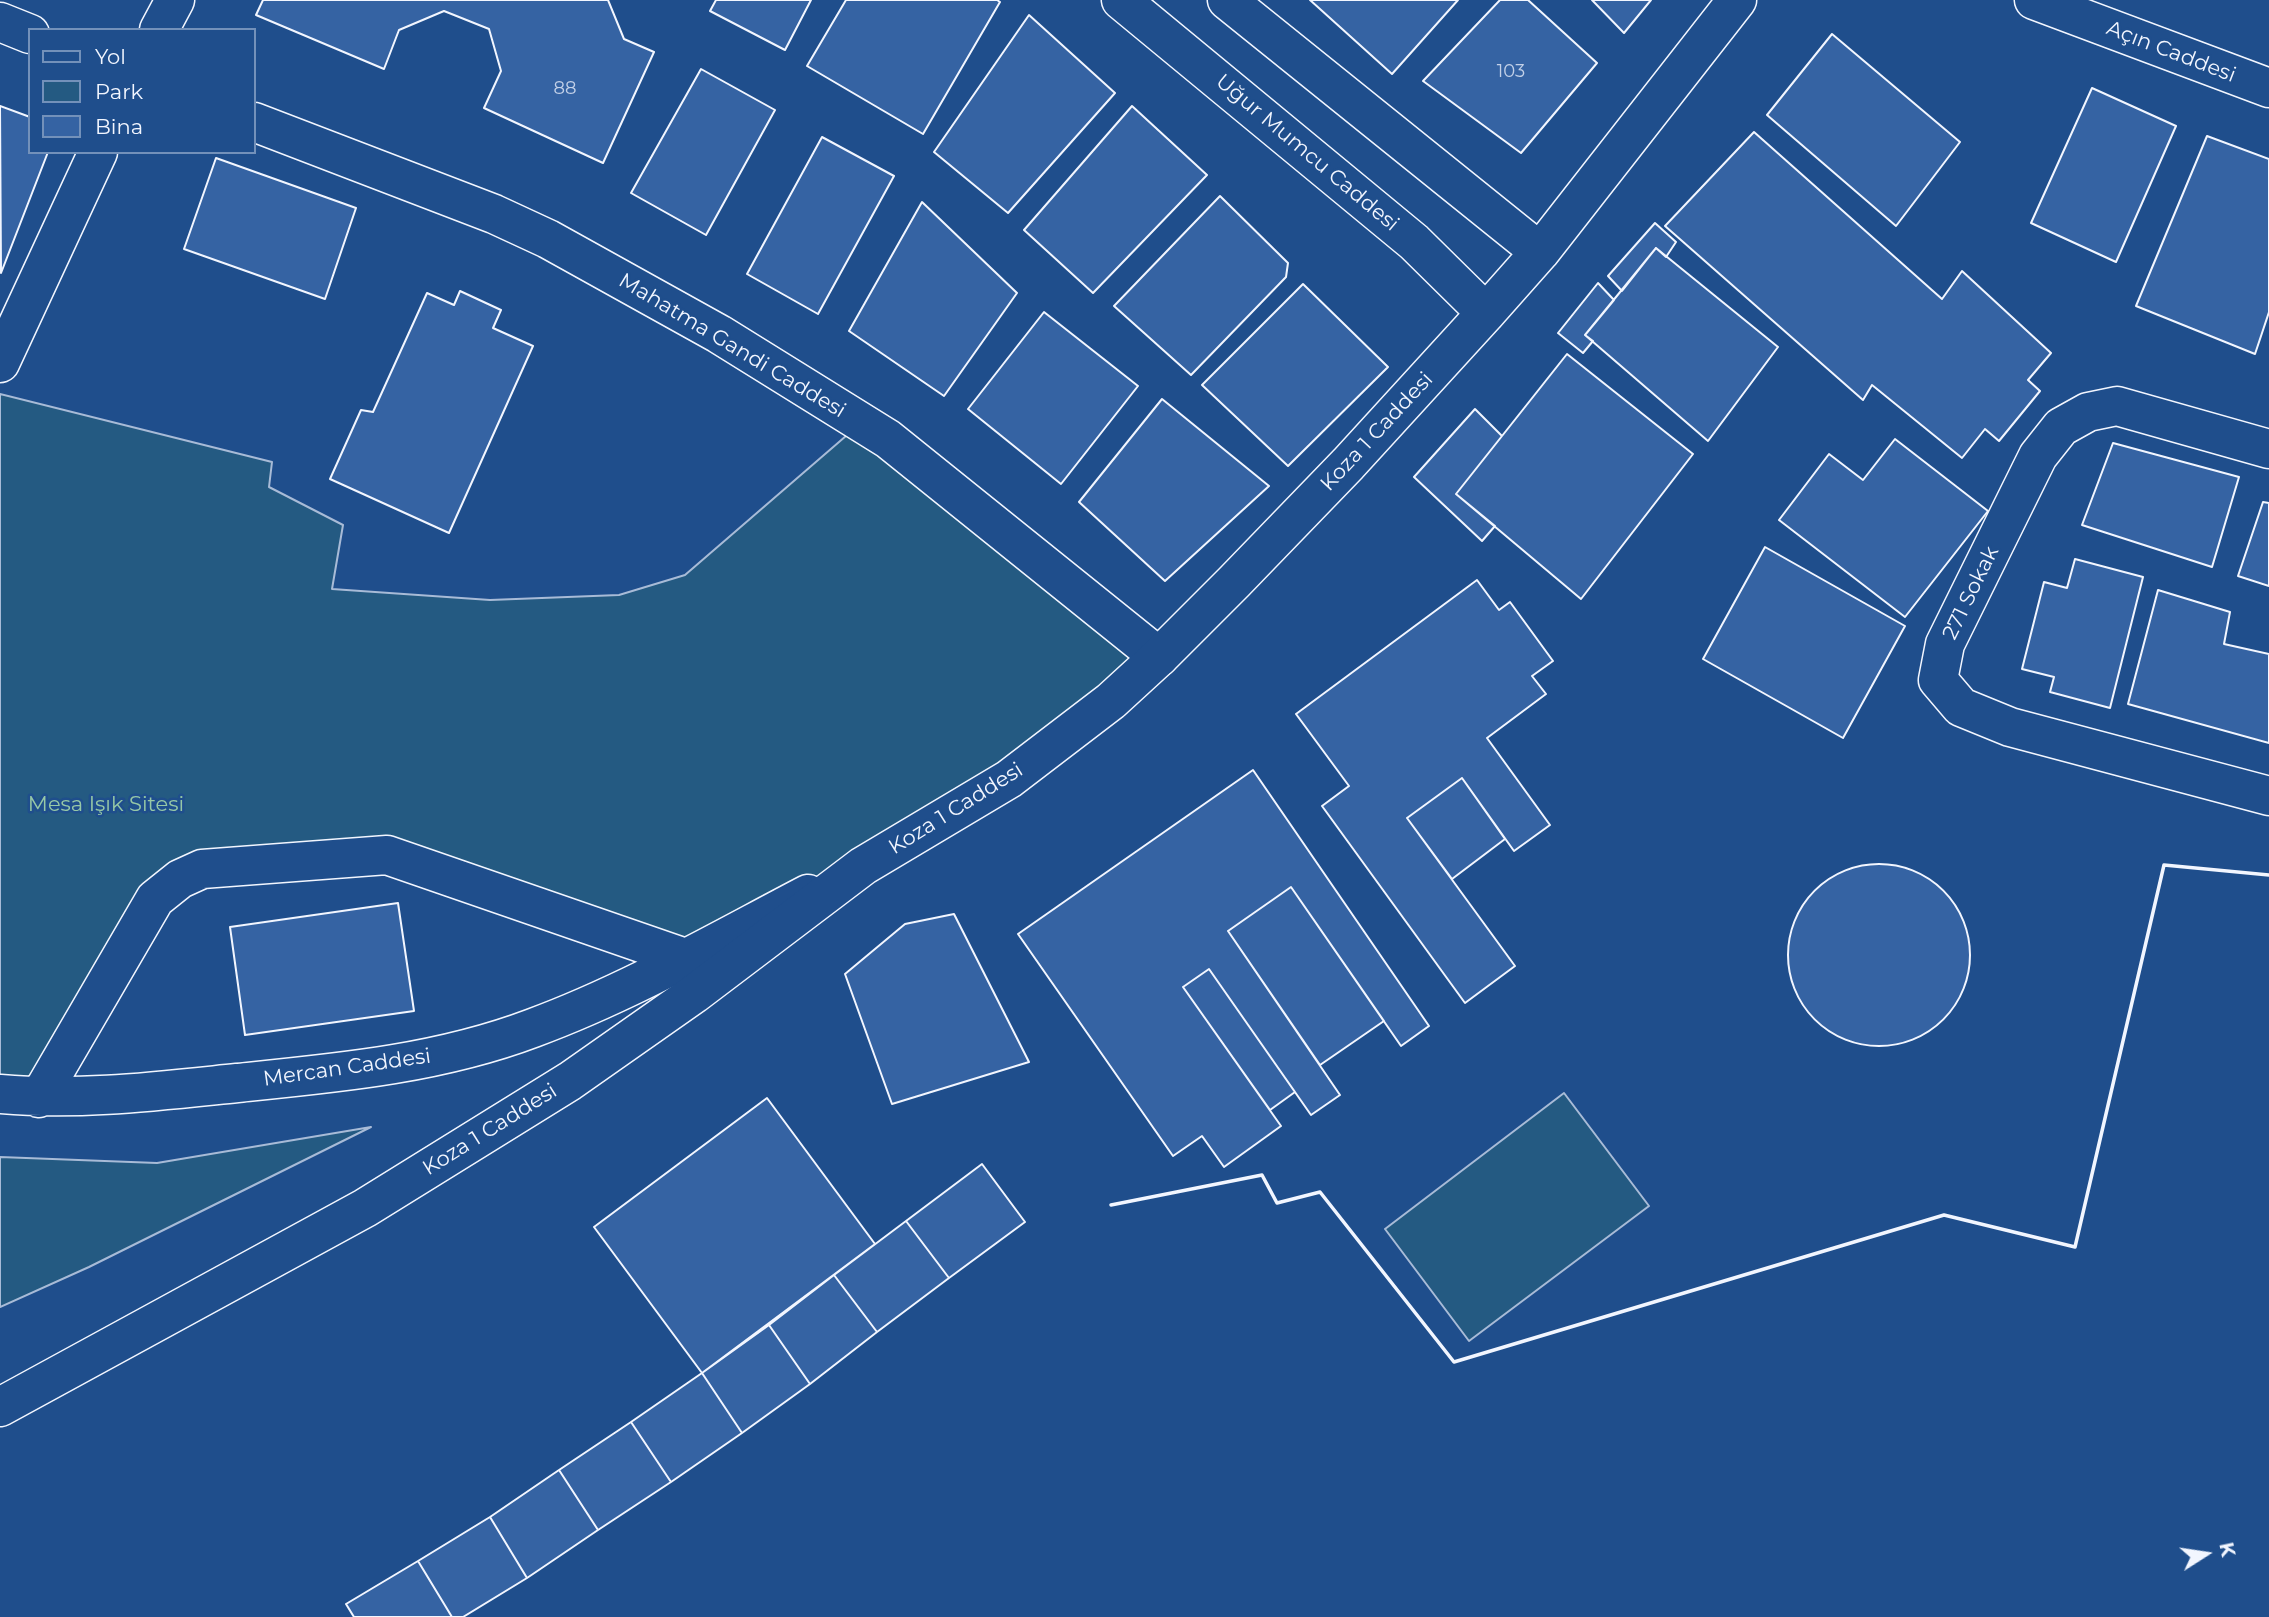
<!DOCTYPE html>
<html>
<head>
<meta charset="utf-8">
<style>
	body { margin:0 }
	#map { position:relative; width:2269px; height:1617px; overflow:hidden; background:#1f4e8c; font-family:Montserrat,sans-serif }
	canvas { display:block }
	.legend { position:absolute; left:28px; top:28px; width:228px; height:126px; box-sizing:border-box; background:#1f4e8c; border:2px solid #7391ba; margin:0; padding:9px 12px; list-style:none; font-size:21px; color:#f2f6ff }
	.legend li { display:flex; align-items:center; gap:14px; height:35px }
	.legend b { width:35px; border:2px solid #7391ba }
	.north { position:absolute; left:2171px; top:1519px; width:70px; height:70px; -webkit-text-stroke:5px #1f4e8c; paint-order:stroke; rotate:78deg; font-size:19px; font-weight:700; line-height:28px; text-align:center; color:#f2f6ff }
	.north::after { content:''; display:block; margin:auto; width:24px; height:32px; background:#f2f6ff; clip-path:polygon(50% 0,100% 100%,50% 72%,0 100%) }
</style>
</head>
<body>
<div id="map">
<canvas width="2269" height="1617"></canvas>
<ul class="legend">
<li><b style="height:9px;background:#1f4e8c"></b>Yol</li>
<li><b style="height:19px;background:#245a82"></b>Park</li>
<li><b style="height:19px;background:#3563a3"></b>Bina</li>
</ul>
<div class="north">K</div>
</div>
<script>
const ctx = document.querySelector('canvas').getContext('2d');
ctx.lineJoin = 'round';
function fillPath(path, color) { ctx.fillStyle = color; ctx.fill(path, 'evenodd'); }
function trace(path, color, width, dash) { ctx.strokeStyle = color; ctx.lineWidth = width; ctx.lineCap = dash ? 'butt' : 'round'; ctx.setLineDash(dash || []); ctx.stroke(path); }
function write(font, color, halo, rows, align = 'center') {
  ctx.font = font + ' Montserrat,sans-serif'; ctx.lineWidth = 5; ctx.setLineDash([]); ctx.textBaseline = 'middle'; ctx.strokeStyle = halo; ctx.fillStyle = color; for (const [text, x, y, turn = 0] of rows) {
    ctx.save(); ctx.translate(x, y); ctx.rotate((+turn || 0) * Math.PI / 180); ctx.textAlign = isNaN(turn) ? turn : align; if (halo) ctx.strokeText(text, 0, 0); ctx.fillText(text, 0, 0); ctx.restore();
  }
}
const green = new Path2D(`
	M0 394 272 462 269 487 343 525 332 589 490 600 619 595 685 575 861 423 1159 657 1111 701 685 958 387 855 180 879 39 1098 0 1094Z
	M1564 1093 1649 1206 1469 1341 1385 1229Z
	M371 1127 89 1267 0 1307V1157L157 1163Z`);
fillPath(green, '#245a82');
trace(green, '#a8bbd7', 2);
const building = new Path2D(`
	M263 0H608L624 39 654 52 603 163 484 108 501 71 489 29 444 11 399 30 384 69 256 15Z
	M716 0H811L785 50 710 11Z
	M846 0H997L1000 2 923 134 807 66Z
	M1310 0H1458L1392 74Z
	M1500 0H1528L1597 63 1521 153 1423 81Z
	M1592 0H1651L1624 33Z
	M1029 15 1115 93 1008 213 934 152Z
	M1832 34 1960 142 1896 226 1767 115Z
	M701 69 775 110 706 235 631 193Z
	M2092 88 2176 126 2116 262 2031 223Z
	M0 106 30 117V152H48L1 273Z
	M1132 106 1207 175 1093 293 1024 230Z
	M1754 132 1942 299 1962 271 2051 353 2028 380 2040 391 1999 441 1985 429 1962 458 1872 385 1863 400 1665 226Z
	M2207 136 2269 159V312L2255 354 2136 306Z
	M822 137 894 176 818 314 747 274Z
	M216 158 356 208 325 299 184 249Z
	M1220 196 1288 263 1286 277 1191 375 1114 306Z
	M922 202 1017 293 944 396 849 331Z
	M1655 223 1676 242 1666 257 1656 248 1622 291 1608 276Z
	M1656 248 1778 347 1708 441 1585 335Z
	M1598 283 1614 300 1585 335 1593 341 1583 353 1558 333Z
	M1303 284 1388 367 1288 466 1202 385Z
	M460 291 501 310 493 328 533 346 449 533 330 479 361 410 373 412 427 293 454 305Z
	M1044 312 1138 386 1061 484 968 409Z
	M1567 354 1693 454 1581 599 1456 494Z
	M1162 399 1269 486 1165 581 1079 502Z
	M1475 409 1502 436 1456 494 1495 526 1482 541 1414 477Z
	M1895 439 1988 511 1905 617 1779 520 1829 454 1863 480Z
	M2113 443 2239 477 2212 567 2082 525Z
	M2263 502 2269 503V586L2238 576Z
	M1765 547 1905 626 1843 738 1703 659Z
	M2075 559 2143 577 2110 708 2050 692 2054 677 2022 669 2044 582 2067 588Z
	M1477 580 1499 610 1510 602 1553 661 1532 676 1546 694 1487 738 1550 825 1514 851 1462 778 1407 818 1515 966 1465 1003 1322 806 1349 786 1296 714Z
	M2158 590 2230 612 2224 644 2269 654V743L2128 704Z
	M1253 770 1429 1026 1401 1046 1291 887 1228 931 1340 1095 1311 1115 1209 969 1183 987 1281 1126 1224 1167 1202 1136 1173 1156 1018 934Z
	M1462 778 1505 839 1452 879 1407 818Z
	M1788 955a91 91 0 1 1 182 0a91 91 0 1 1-182 0Z
	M1291 887 1384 1021 1320 1065 1228 931Z
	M398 903 414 1011 245 1035 230 927Z
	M954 914 1029 1062 892 1104 845 974 905 924Z
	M1209 969 1295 1092 1270 1110 1183 987Z
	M767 1098 875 1244 702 1373 594 1227Z
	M982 1164 1025 1222 949 1278 906 1221Z
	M906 1221 949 1278 877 1332 834 1275Z
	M834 1275 877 1332 810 1384 769 1325Z
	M769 1325 810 1384 742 1433 702 1373Z
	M702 1373 742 1433 671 1482 631 1422Z
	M631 1422 671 1482 598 1530 559 1470Z
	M559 1470 598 1530 527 1578 490 1517Z
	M490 1517 527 1578 463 1617H452L418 1561Z
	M418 1561 452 1617H354L346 1604Z`);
fillPath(building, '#3563a3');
trace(building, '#f2f6ff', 2);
const minor = new Path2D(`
	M2034 0 2269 88
	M0 22 30 34
	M159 30 175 0
	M254 122 494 214 548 239 719 334 888 439 1159 657
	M0 363 98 152
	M2269 449 2117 406 2088 412 2061 427 2038 456 1945 644 1938 680 1961 707 2010 727 2269 796
	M0 1094C79 1101 159 1091 237 1083 337 1073 438 1064 533 1028 628 993 718 941 808 894
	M39 1098 155 899 180 879 202 869 387 855 685 958`);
const major = new Path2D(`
	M1121 0 1414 242 1486 313
	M1227 0 1540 252
	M0 1407 365 1208 570 1081 694 994 863 866 1009 779 1111 701 1159 657 1234 582 1348 464 1486 313 1540 252 1737 0`);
trace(minor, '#f2f6ff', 41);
trace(major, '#f2f6ff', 41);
trace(minor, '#1f4e8c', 38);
trace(major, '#1f4e8c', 38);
trace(new Path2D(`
	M1111 1205 1262 1175 1277 1203 1320 1192 1454 1362 1944 1215 2075 1247 2164 865 2269 875`), '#f2f6ff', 3.5);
write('18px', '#c3d1e8', null, [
	["103",1511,72],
	["88",565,89]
]);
write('21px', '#f2f6ff', '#1f4e8c', [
	["Açın Caddesi",2171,52,21],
	["Uğur Mumcu Caddesi",1307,153,40],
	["Mahatma Gandi Caddesi",732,346,31],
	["Koza 1 Caddesi",1377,432,-47],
	["271 Sokak",1971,593,-64],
	["Koza 1 Caddesi",956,809,-32],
	["Mercan Caddesi",347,1068,-8],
	["Koza 1 Caddesi",490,1130,-32]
]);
write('21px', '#97c8a6', '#1f4e8c', [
	["Mesa Işık Sitesi",106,805]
]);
</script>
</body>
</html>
